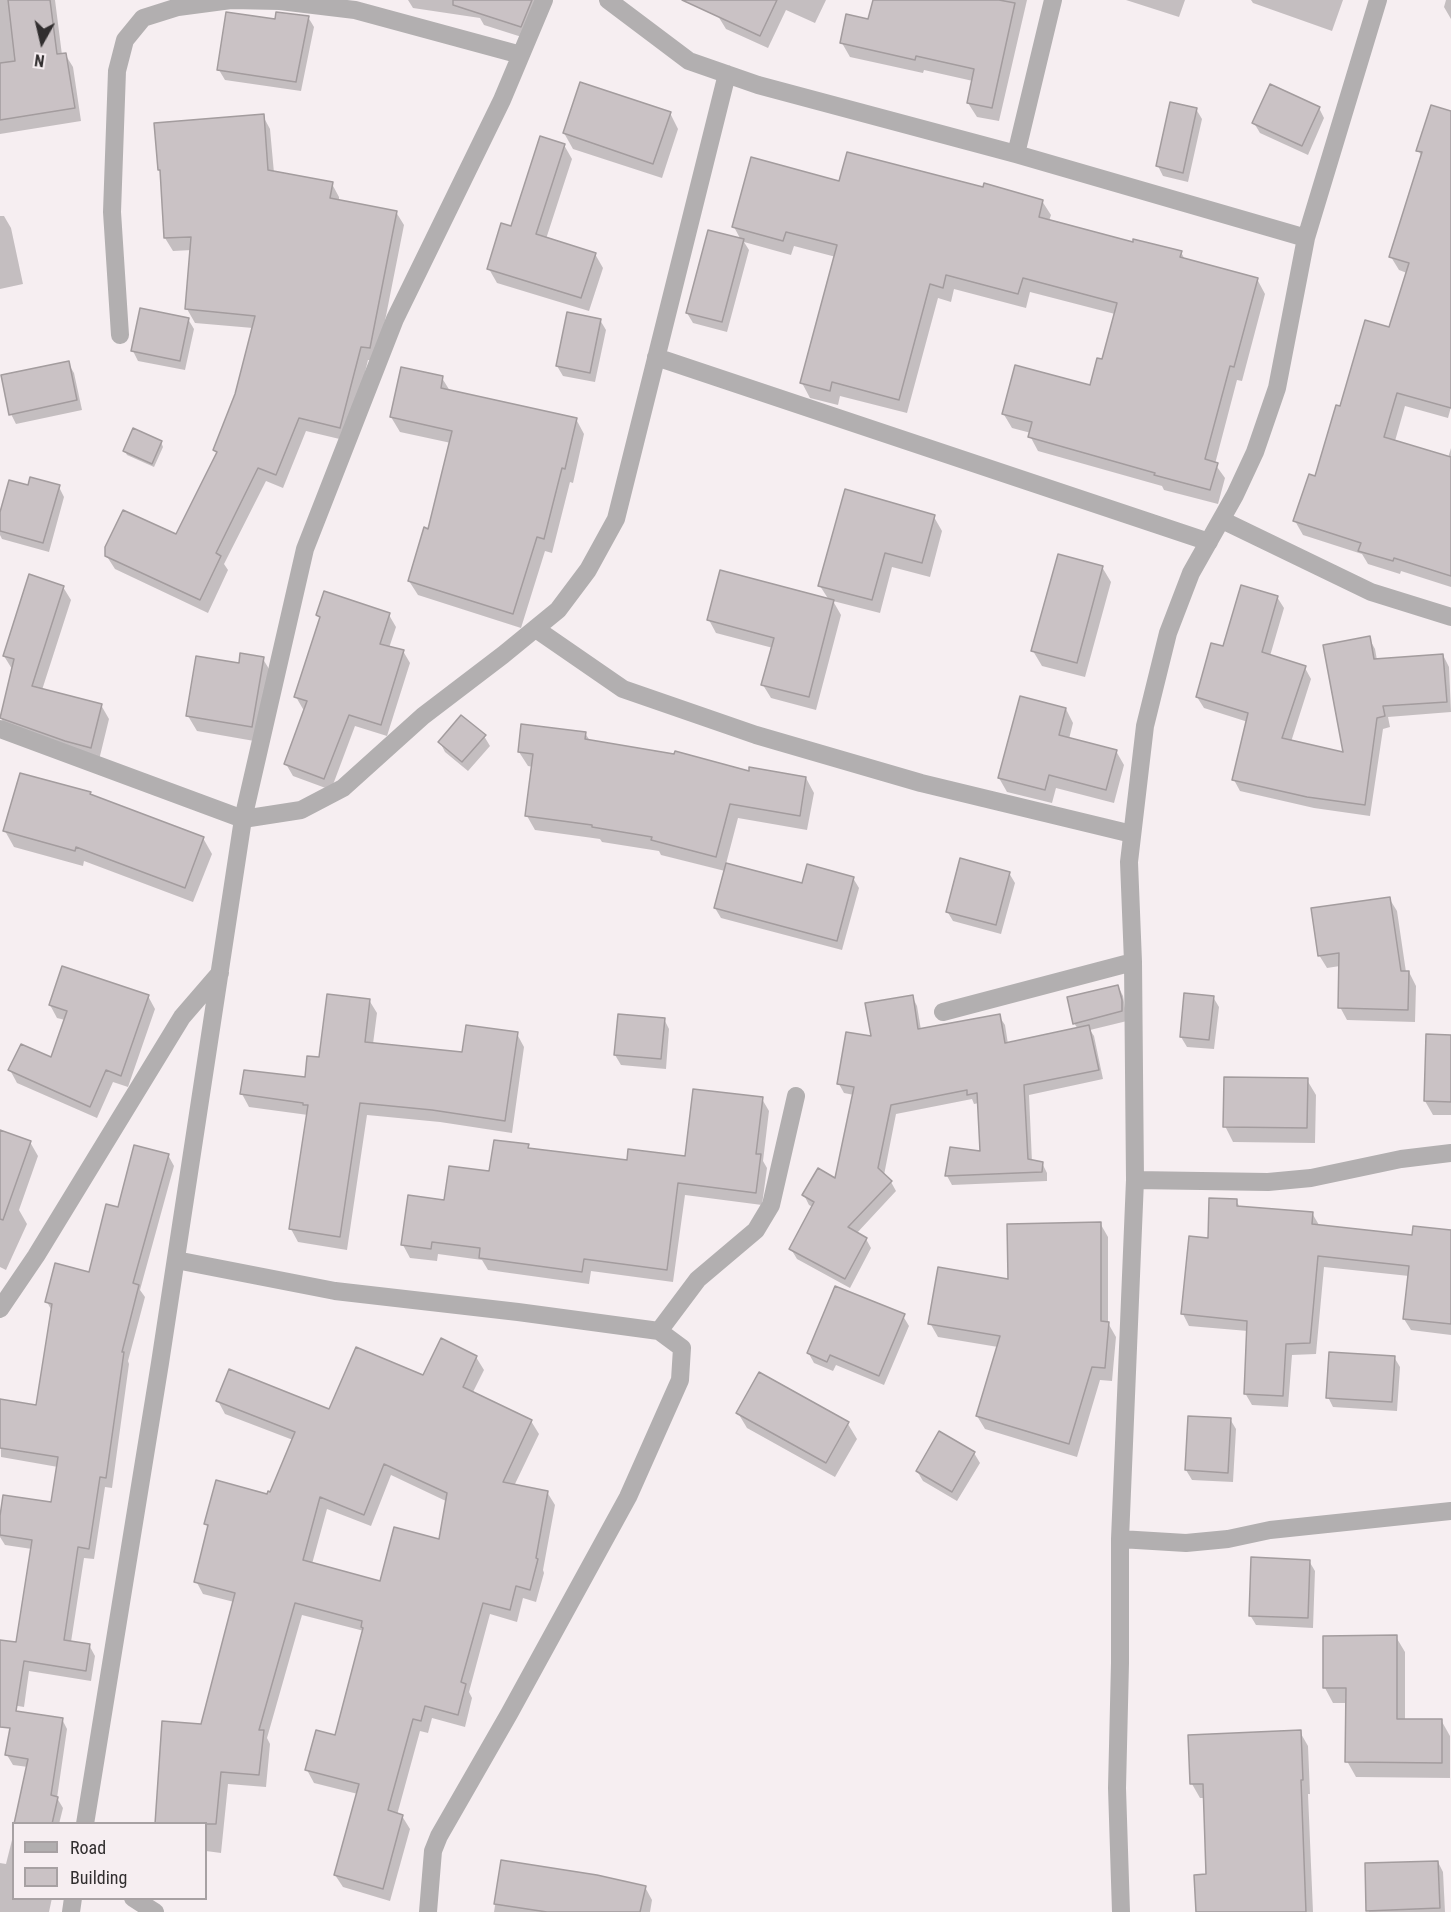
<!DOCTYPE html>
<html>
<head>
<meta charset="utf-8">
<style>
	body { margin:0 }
	#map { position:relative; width:1451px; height:1912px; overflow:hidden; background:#f6eef1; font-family:"Roboto Condensed",sans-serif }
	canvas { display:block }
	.legend { position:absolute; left:12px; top:1822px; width:195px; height:78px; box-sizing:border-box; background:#f6eef1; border:2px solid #a7a1a3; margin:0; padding:8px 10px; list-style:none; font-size:18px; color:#312e2f }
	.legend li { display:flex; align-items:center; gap:12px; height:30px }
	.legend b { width:30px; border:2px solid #a7a1a3 }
	.north { position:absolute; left:12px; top:12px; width:60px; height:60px; -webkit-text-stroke:4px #f6eef1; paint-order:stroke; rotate:188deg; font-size:16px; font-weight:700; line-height:24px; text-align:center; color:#312e2f }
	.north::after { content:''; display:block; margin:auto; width:21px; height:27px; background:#312e2f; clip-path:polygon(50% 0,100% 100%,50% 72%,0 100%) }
</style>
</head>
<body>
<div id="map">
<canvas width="1451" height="1912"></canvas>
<ul class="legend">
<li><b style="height:8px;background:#b2afb0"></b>Road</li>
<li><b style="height:16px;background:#cac2c5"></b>Building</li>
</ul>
<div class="north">N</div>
</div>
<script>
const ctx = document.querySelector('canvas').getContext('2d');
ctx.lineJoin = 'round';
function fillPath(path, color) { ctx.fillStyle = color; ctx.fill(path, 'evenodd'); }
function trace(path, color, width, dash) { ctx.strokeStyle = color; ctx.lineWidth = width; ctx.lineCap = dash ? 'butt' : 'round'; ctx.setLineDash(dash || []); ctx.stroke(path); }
fillPath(new Path2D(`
	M0 0H55L62 55 65 54 73 67 81 121 0 134Z
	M408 0H546L528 39 484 25 480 18 413 8Z
	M726 0H826L815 23 786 10 768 48 726 29 718 16Z
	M874 0H1027L999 121 977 117 968 103 973 81 924 70 923 73 850 57 842 43 869 21Z
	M1126 0H1185L1179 17Z
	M1251 0H1343L1332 31 1253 3Z
	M1446 0H1451V19L1444 7Z
	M308 17 314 27 301 91 225 80 219 70 276 20Z
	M1319 108 1324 118 1308 155 1260 133 1254 123Z
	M1196 109 1202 119 1188 182 1163 176 1158 166Z
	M1451 112V407L1448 418 1405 406 1395 441 1448 458 1451 448V587L1401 571 1400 574 1368 564 1362 554 1303 535 1295 521 1316 478 1341 408 1390 329 1407 273 1399 270 1391 257 1422 157 1418 150Z
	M670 113 678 129 662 178 573 149 564 133Z
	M263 116 270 129 274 173 332 184 339 197V201L396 212 404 225 377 361 368 360 348 441 306 431 283 488 266 481 224 564 228 570 208 613 115 569 106 555 176 536 217 454 215 450 237 395 253 328 195 323 187 309 192 250 173 251 165 238 162 174 159 170Z
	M564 145 572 159 546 239 595 254 603 268 589 311 497 283 489 269Z
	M840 182 984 189 1042 201 1051 215 1049 221 1134 244 1181 252 1185 260 1257 279 1265 294 1242 381 1237 380 1215 464 1225 478 1218 504 1164 490 1162 486 1038 451 1030 436 1031 433 1012 428 1003 413 1091 387 1103 361 1115 314 1030 292 1026 308 954 289 951 302 938 298 907 413 840 396 838 405 810 398 802 383 836 257 794 246 791 255 744 242 749 250 727 332 693 323 687 313 741 240 734 227Z
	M0 216H4L11 228 23 284 0 289Z
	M188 319 194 329 185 370 138 361 133 351Z
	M600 320 606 330 595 382 563 376 557 366Z
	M68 363 74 373 82 410 16 424 11 414Z
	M442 378 450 391 576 419 584 434 573 483 570 482 552 553 545 551 521 628 418 595 409 581 430 531 451 443 400 432 391 417Z
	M161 442 163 447 154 467 127 455 125 451Z
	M29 487H59L64 497 49 552 2 539 0 535V517Z
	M934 517 942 531 930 577 892 567 880 613 833 601 841 615 816 710 771 698 763 685 773 648 716 633 709 620 829 600 820 586Z
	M1102 567 1111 582 1085 677 1042 666 1033 651Z
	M63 587 71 600 42 690 101 705 109 719 99 760 8 731 1 718 12 669 4 656Z
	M1277 597 1284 608 1270 656 1305 668 1311 679 1291 742 1345 754 1369 638 1375 649 1377 660 1443 655 1449 667 1451 712 1388 717 1390 727 1383 729 1370 816 1314 808 1240 791 1234 780 1248 722 1204 708 1197 697 1224 648Z
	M318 615H389L396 627 389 648 403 651 410 663 387 736 355 726 331 790 293 776 286 764 306 710 303 709 296 697 321 620Z
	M263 659 272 674 260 742 197 731 188 716 240 665Z
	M1066 709 1073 723 1069 739 1116 751 1124 765 1114 803 1056 788 1052 803 1007 792 999 778Z
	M585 733 590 741 750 773 806 778 814 793 807 830 738 818 726 864 803 885 853 878 859 888 842 950 721 918 715 908 725 871 661 855 659 851 602 842 600 839 535 830 527 816 533 767 528 766 519 752Z
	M484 736 490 746 468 771 445 752 440 742Z
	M90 794 91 796 203 838 212 854 193 902 84 861 83 866 14 847 5 831Z
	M1009 873 1015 883 1001 934 953 921 947 911Z
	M1389 898 1397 911 1406 972H1409L1416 986 1415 1022 1347 1020 1340 1007V966L1327 968 1319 955Z
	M1118 986 1123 996 1127 1021 1090 1030 1094 1036 1103 1079 1029 1095 1032 1162 1042 1163 1047 1173V1181L952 1185 947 1176 951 1148 982 1153 979 1103 974 1104 972 1099 896 1114 884 1175 891 1182 896 1191 856 1234 866 1239 871 1248 850 1288 797 1259 791 1249 813 1207 809 1205 804 1195 836 1180 854 1095 844 1093 839 1084 873 1038 912 996 917 1006 921 1030 999 1016 1005 1025 1008 1044 1078 1029 1074 1023Z
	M148 996 155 1009 128 1087 113 1082 97 1118 17 1083 10 1070 51 1059 65 1020 57 1018 50 1005Z
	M1213 997 1219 1007 1214 1049 1187 1047 1181 1037Z
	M369 1000 377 1013 373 1044 463 1054 517 1034 524 1047 512 1133 440 1122 367 1115 347 1250 298 1242 291 1229 308 1115 249 1107 242 1094 307 1079 321 1059Z
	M664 1019 669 1029 666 1069 621 1065 615 1055Z
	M1451 1036V1115H1433L1425 1101Z
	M1307 1080 1316 1095 1315 1143 1233 1142 1225 1126Z
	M762 1099 769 1111 763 1161 767 1168 762 1205 685 1195 673 1282 591 1271 589 1284 488 1270 482 1260 438 1254 437 1261 410 1258 403 1245 445 1202 528 1146 530 1149 628 1161 686 1158Z
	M0 1131 30 1142 38 1156 19 1210 27 1224 6 1270 0 1267Z
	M168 1155 174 1166 140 1290 145 1297 128 1361 129 1364 112 1488 105 1487 94 1559 84 1558 71 1642 89 1645 95 1656 91 1681 29 1671 24 1707 0 1703V1641L18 1644 32 1549 5 1545 0 1537V1526L53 1504 58 1467 1 1457 0 1414 38 1406 52 1311 47 1302 90 1274 119 1209Z
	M1236 1201 1240 1207 1312 1213 1319 1225 1413 1236 1451 1232V1335L1411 1330 1404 1319 1409 1276 1324 1267 1316 1354 1292 1355 1288 1407 1252 1405 1245 1393 1248 1331 1189 1326 1183 1314 1209 1240Z
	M1100 1223 1108 1237V1323L1116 1337 1112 1381 1100 1380 1077 1457 985 1429 977 1416 998 1347 938 1337 930 1323 1010 1281Z
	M903 1316 909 1326 884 1385 836 1365 833 1371 814 1363 808 1352Z
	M441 1340 476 1357 484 1370 472 1394 531 1421 539 1434 514 1486 547 1492 555 1505 543 1570 544 1573 536 1602 523 1598 517 1622 490 1614 469 1692 472 1698 465 1727 432 1718 428 1733 420 1731 397 1815 402 1816 410 1829 390 1901 343 1887 335 1875 358 1794 314 1783 307 1770 336 1737 364 1631 302 1615 267 1738 270 1744 266 1787 228 1784 221 1853 206 1851 202 1726 234 1602 203 1594 196 1581 209 1530 206 1524 271 1493 293 1440 225 1414 218 1401 330 1411 423 1377ZM391 1475 448 1502 441 1541 381 1583 312 1564 327 1509 371 1526Z
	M1394 1357 1400 1367 1397 1411 1333 1407 1328 1397Z
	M738 1413 848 1424 857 1439 835 1477 747 1428Z
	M1230 1419 1236 1429 1233 1482 1192 1480 1186 1470Z
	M974 1453 980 1463 957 1501 923 1481 917 1471Z
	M1309 1561 1315 1571 1313 1628 1256 1625 1250 1615Z
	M1396 1637 1405 1652V1720H1441L1450 1736V1778L1356 1777 1347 1761V1703H1333L1325 1688Z
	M62 1719 67 1729 57 1798 63 1808 59 1824H15L28 1767 13 1765 7 1755Z
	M1300 1732 1308 1746 1310 1794H1308L1313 1912H1197L1207 1876 1205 1798H1200L1192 1784Z
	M14 1832V1898H52L49 1912H0V1863L6 1864Z
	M502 1862 645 1887 652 1900 650 1912H494Z
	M1438 1862 1443 1872 1445 1912H1369L1368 1910Z`), '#0003');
const building = new Path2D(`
	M8 0H50L57 54 66 53 75 108 0 120V63L15 61Z
	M453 0H532L521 27 453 5Z
	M682 0H777L760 36Z
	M873 0H999L1015 3 992 108 967 103 974 69 916 56 915 60 840 43 846 14 868 19Z
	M226 12 275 19 276 12 309 16 296 82 217 70Z
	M580 82 671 112 653 164 563 133Z
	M1270 84 1320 107 1302 146 1252 123Z
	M1170 102 1197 108 1183 173 1156 166Z
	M1431 105 1451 111V408L1397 393 1384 437 1451 457V576L1394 558 1393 561 1358 551 1361 543 1293 521 1309 474 1315 476 1336 405 1340 406 1365 320 1389 327 1409 263 1389 257 1422 152 1416 151Z
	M264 114 268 170 333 182 330 198 397 211 370 348 361 347 340 428 299 418 276 475 258 468 216 553 221 556 200 600 105 556V547L123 510 176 534 217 452 213 450 235 394 255 316 185 309 191 237 164 238 160 170H158L154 123Z
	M540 136 565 144 536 234 596 253 581 298 487 269 501 223 511 226Z
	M847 152 983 187 984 183 1043 200 1039 217 1133 242V239L1182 251 1180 257 1258 278 1234 367 1230 366 1205 459 1218 463 1210 490 1154 475 1155 473 1028 437 1032 422 1002 414 1015 365 1090 385 1097 358 1102 359 1117 303 1023 278 1018 294 946 275 943 288 930 284 899 400 832 382 830 391 800 383 837 245 786 232 783 241 732 227 751 157 839 181Z
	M708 230 744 239 722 322 686 313Z
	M140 308 189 318 180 361 131 351Z
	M567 312 601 319 590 373 556 366Z
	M69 361 77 400 9 415 1 375Z
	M401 367 443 376 441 388 577 418 565 469 562 468 544 539 537 537 513 614 408 581 424 527 428 529 452 431 390 417Z
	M133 428 162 441 152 464 123 451Z
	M30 477 60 485 43 543 0 531V512L9 480 28 485Z
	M845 489 935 515 922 563 885 553 872 600 818 586Z
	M1058 554 1103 566 1077 663 1031 651Z
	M720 570 834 600 809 697 761 685 774 638 707 620Z
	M29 574 64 586 32 686 102 704 91 748 65 741 0 718 14 659 3 656Z
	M1241 585 1278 596 1262 652 1306 666 1282 738 1343 752 1323 645 1370 636 1374 659 1443 654 1447 702 1383 706 1385 716 1377 718 1365 805 1307 797 1232 780 1248 713 1196 697 1211 643 1223 646Z
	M324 591 390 613 380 644 404 650 381 725 349 715 324 779 284 764 307 701 294 697 320 617 316 615Z
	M240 653 264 657 252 727 186 716 196 656 239 663Z
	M1020 696 1066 708 1059 735 1117 750 1106 790 1049 775 1045 790 998 778Z
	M461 715 486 735 462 762 438 742Z
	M521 724 586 732 585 739 674 754 675 751 749 771V767L806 777 800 816 730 804 716 857 651 840 652 837 592 827V825L525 816 533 754 518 752Z
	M20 773 91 792 90 794 204 837 185 888 76 847 75 851 3 831Z
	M960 858 1010 872 996 925 946 912Z
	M726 863 802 883 807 864 854 877 837 941 714 908Z
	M1390 897 1401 971H1409L1408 1010 1338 1008 1339 953 1318 956 1311 908Z
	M62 966 149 995 121 1076 106 1070 90 1107 8 1070 21 1044 51 1057 67 1011 49 1005Z
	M1118 985 1122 1000V1011L1073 1024 1067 997Z
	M1184 993 1214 996 1209 1040 1180 1037Z
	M327 994 370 999 365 1042 462 1052 466 1025 518 1032 505 1121 432 1110 360 1103 340 1237 289 1229 308 1105H303V1103L240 1094 244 1070 305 1077 307 1056 319 1057Z
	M913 995 918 1029 1000 1014 1005 1043 1089 1025 1099 1070 1024 1085 1028 1159 1043 1162 1042 1172 945 1176 950 1147 980 1151 977 1093 967 1095V1090L891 1105 878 1168 892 1181 848 1227 867 1238 845 1279 789 1249 814 1202 802 1195 818 1168 835 1178 854 1087 837 1084 846 1032 871 1036 865 1003Z
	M618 1014 665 1018 661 1059 614 1055Z
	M1426 1034 1451 1035V1102L1424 1101Z
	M1224 1077 1308 1078 1307 1128 1223 1127Z
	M693 1089 763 1097 756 1154H761L756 1193 678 1183 667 1270 584 1259 582 1272 479 1258 480 1248 432 1242 431 1249 401 1245 408 1195 444 1200 449 1166 489 1171 494 1140 529 1144 528 1148 627 1160 628 1149 685 1156Z
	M0 1130 31 1141 3 1220 0 1219Z
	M134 1145 169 1154 133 1283 139 1285 122 1352H124L106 1478 100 1477 89 1549 78 1547 64 1640 90 1644 86 1671 24 1661 16 1711 63 1718 51 1795 58 1797 52 1824H14L28 1759 5 1755 10 1728 0 1727V1640L16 1642 32 1540 0 1535V1516L3 1495 51 1502 58 1457 0 1448V1399L36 1405 52 1304 45 1302 55 1263 89 1272 106 1204 118 1207Z
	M1209 1198 1237 1199V1206L1313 1212 1312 1224 1412 1235 1413 1226 1451 1230V1324L1403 1319 1409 1266 1318 1256 1310 1343 1286 1344 1283 1396 1244 1394 1247 1321 1181 1314 1189 1236 1208 1238Z
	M1101 1222V1321L1109 1322 1105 1368 1092 1367 1069 1444 976 1416 1000 1336 928 1324 938 1267 1008 1279 1007 1224Z
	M835 1286 905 1314 879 1376 830 1355 827 1362 807 1353Z
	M441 1338 477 1356 463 1387 532 1420 503 1482 548 1491 536 1558 538 1559 530 1590 516 1586 510 1610 483 1603 461 1682 466 1684 458 1715 425 1706 421 1721 413 1719 388 1810 403 1815 383 1889 334 1875 359 1784 305 1770 316 1730 335 1735 363 1628 361 1627 362 1621 295 1603 259 1730H264L259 1775 221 1772 216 1824H155L162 1721 201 1724 235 1593 194 1582 208 1525 204 1524 216 1480 267 1494 268 1491 270 1492 295 1432 216 1401 229 1369 329 1409 356 1347 423 1375ZM384 1464 447 1493 439 1539 394 1527 380 1581 303 1560 320 1497 364 1515Z
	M1329 1352 1395 1356 1392 1402 1326 1398Z
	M759 1372 849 1422 826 1463 736 1413Z
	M1188 1416 1231 1418 1228 1473 1185 1470Z
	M939 1431 975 1452 952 1492 916 1471Z
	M1251 1557 1310 1560 1308 1618 1249 1616Z
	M1397 1635V1719H1442V1763L1345 1762 1346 1688H1323V1636Z
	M1301 1730 1303 1780H1301L1306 1912H1196L1194 1875 1206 1874 1203 1784H1190L1188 1735Z
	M501 1860 597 1875 646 1886 640 1912H547L494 1904Z
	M1438 1861 1440 1908 1366 1911 1365 1863Z`);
fillPath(building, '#cac2c5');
trace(building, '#a39c9e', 1.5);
trace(new Path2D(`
	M608 0 689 61 758 85 1016 154 1306 238
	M1016 154 1053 0
	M120 335 112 212 117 71 125 40 143 18 178 7 231 0 280 1 355 10 521 55
	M656 357 1209 542
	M1222 520 1371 592 1451 617
	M536 629 623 689 756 735 921 783 1132 834
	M0 729 243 819 301 810 343 788 423 716 503 655 558 610 588 570 616 519 727 74
	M943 1012 1133 962
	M1135 1180 1268 1182 1311 1178 1401 1159 1451 1153
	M176 1260 335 1291 518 1312 659 1331 682 1348 680 1380 628 1497 509 1714 439 1836 433 1851 428 1912
	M0 1309 36 1256 182 1017 220 973
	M659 1331 698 1279 756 1230 771 1205 796 1096
	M1120 1539 1186 1543 1228 1539 1270 1530 1451 1511
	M85 1824 160 1363 243 819 305 549 395 319 502 100 544 0
	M133 1898 155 1912
	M71 1912 73 1898
	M1121 1912 1117 1788 1120 1663V1539L1135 1180 1133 962 1129 862 1145 726 1168 633 1191 573 1235 495 1255 452 1277 388 1306 238 1378 0`), '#b2afb0', 18);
</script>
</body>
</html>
